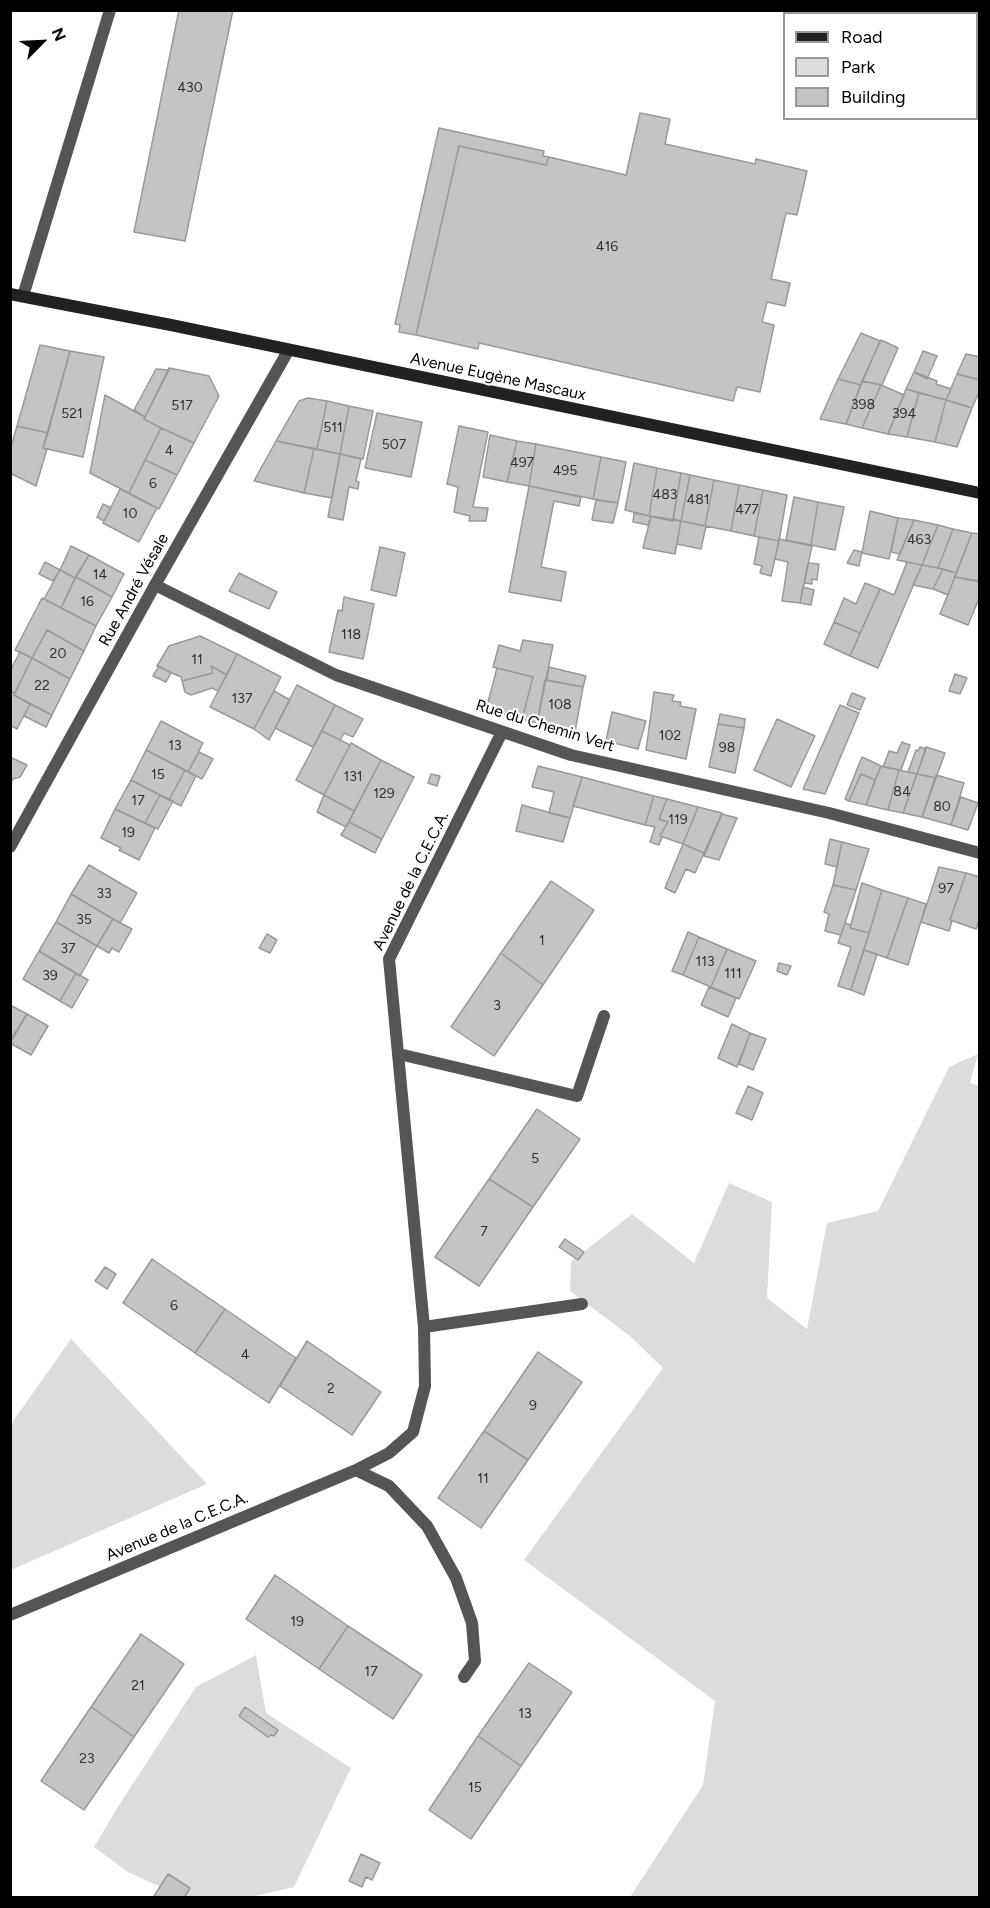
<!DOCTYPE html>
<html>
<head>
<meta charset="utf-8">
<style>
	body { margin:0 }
	#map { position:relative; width:990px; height:1908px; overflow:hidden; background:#fff; font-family:Figtree,sans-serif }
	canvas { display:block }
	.frame { position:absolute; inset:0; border:12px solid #000; pointer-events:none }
	.legend { position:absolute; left:783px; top:12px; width:195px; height:108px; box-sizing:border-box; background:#fff; border:2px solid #999; margin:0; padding:8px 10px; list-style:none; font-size:18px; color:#000 }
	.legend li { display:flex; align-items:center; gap:12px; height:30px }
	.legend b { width:30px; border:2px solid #999 }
	.north { position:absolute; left:12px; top:12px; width:60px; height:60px; -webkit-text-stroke:4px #fff; paint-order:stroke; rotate:66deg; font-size:16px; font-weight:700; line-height:24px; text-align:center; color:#000 }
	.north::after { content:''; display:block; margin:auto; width:21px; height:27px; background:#000; clip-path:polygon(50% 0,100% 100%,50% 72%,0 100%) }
</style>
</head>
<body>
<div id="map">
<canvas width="990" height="1908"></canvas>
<div class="frame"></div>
<ul class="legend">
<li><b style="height:8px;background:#222"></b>Road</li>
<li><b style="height:16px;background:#dcdcdc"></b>Park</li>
<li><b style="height:16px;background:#c4c4c4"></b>Building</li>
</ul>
<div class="north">N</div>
</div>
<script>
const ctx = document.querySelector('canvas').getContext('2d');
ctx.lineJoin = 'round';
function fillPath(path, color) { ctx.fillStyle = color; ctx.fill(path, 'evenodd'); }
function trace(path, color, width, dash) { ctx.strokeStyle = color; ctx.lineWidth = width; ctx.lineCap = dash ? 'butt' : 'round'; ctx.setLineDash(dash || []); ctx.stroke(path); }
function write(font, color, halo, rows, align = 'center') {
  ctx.font = font + ' Figtree,sans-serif'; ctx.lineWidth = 4.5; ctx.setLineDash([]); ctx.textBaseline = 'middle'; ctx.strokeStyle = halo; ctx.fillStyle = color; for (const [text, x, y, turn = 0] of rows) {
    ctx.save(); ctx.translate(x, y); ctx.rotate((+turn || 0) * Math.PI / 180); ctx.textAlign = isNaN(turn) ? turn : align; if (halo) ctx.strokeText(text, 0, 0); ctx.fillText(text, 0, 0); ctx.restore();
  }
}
fillPath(new Path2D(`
	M978 1054 970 1083 980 1086 979 1897H630L703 1785 715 1701 524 1560 663 1368 631 1337 570 1291 571 1262 632 1214 694 1263 729 1183 772 1202 767 1298 807 1329 827 1223 878 1211 949 1067Z
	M71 1339 207 1484 11 1570V1424Z
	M256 1655 266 1713 351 1768 294 1887 251 1897H183L128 1872 94 1847 119 1805 196 1687Z`), '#dcdcdc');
const building = new Path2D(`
	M179 10H233L185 241 134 232Z
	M908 10H960L966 14H906Z
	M976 19 980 20V53L976 51Z
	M640 113 670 119 665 144 755 164 756 159 807 171 797 215 786 213 771 279 790 283 785 306 767 302 762 322 774 325 760 392 737 387 733 401 479 343 478 349 416 335 459 146 546 165 549 157 626 175Z
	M439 128 544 151 543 156 549 157 546 165 459 146 416 335 399 332 400 325 395 324Z
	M861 333 880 341 861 385 838 379Z
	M881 340 898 348 882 385 862 381Z
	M40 345 70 351 48 433 17 426Z
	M70 351 104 357 83 457 43 448Z
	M923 351 937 356 927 379 914 372Z
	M966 354 980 357V380L957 374Z
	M169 368 209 376 219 396 194 443 161 428 144 419Z
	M156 369 169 370 145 417 134 410Z
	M914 372 937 381 936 384 951 389 946 400 906 389Z
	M957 374 980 380V390L972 408 946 400Z
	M838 379 861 385 846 424 820 419Z
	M862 381 881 385 862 428 846 424Z
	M881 385 904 395 888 434 862 428Z
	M906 389 919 393 907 437 888 434Z
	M919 393 946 400 935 442 907 437Z
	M105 395 145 417 144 419 161 428 129 493 90 473Z
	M308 398 327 401 317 449 276 441 299 401Z
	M946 400 972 408 957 447 935 442Z
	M327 401 349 406 340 454 317 449Z
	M349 406 373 411 363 459 340 454Z
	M377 413 422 422 411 477 365 468Z
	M17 426 48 433 43 448 47 449 36 486 10 473V450Z
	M459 426 488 432 473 507 488 508 486 521H469L470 516 454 512 458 487 447 484Z
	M161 428 194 443 177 475 145 460Z
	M490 435 517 441 507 482 483 477Z
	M276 441 314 449 304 493 254 481Z
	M517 441 536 444 529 486 507 482Z
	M536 444 601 457 593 499 529 486Z
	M314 449 340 454 332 498 304 493Z
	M340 454 361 459 356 481 359 482 358 489 349 487 343 520 328 517Z
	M601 457 626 462 618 503 593 499Z
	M145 460 177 475 159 509 129 493Z
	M634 463 657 468 649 516 625 510Z
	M657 468 681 473 673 521 649 516Z
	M681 473 690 475 681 521 673 519Z
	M690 475 714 480 705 526 681 521Z
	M714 480 739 485 731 531 705 526Z
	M739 485 763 490 754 536 731 531Z
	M529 486 581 497 579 506 554 501 541 567 566 572 561 601 509 592Z
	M120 489 157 508 139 542 103 523Z
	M763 490 787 495 779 541 754 536Z
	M794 497 818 502 811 545 786 540Z
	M596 500 618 503 613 523 592 520Z
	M818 502 844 507 835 550 811 545Z
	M103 504 111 508 104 521 97 517Z
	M870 511 898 518 889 559 862 553Z
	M634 513 651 516 648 525 633 522Z
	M651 516 681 521 675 554 643 548Z
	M898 518 914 520 900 554 891 552Z
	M914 520 938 525 922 565 897 560Z
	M681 521 706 526 701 549 677 544Z
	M938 525 953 529 938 568 922 565Z
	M953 529 972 533 956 573 938 568Z
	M972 533 980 534 979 581 955 577Z
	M759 537 779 541 771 576 760 573 762 566 754 564Z
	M779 539 812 546 800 603 782 601 788 562 775 559Z
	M71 546 89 555 75 578 60 570Z
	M380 547 405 553 396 596 371 590Z
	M854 550 862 552 859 566 847 563Z
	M89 555 124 574 112 597 76 577Z
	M45 562 60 570 53 581 39 574Z
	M907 562 922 565 878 668 850 656 880 589 894 595Z
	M808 563 819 564 817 580 812 579V584L804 583Z
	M922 565 943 569 933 589 913 585Z
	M943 569 956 573 948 595 933 589Z
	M60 570 75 578 61 608 44 599Z
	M239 573 277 592 269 609 229 591Z
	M76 577 112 597 96 626 61 608Z
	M955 577 980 582V596L968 625 940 614Z
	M865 583 880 589 860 633 834 622 844 598 856 604Z
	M803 587 814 590 811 605 800 603Z
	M344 597 374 604 363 659 329 652 338 610 342 611Z
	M42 598 96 626 84 651 47 630 32 658 15 650Z
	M834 622 860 633 850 656 824 644Z
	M47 630 84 651 70 679 32 658Z
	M200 636 237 654 227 675 211 666 213 673 182 681 181 677 157 666 169 646Z
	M523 640 553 645 537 723 522 719 533 677 493 667 499 645 520 651Z
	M20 652 32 658 15 693 10 691V671Z
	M237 654 281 677 254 729 210 707Z
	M32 658 70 679 52 715 14 695Z
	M159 666 171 673 166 682 153 676Z
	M211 666 227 675 218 691 212 688 191 695 185 692 182 681 213 673Z
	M549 667 586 676 583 687 547 680Z
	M497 668 533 677 522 719 486 710Z
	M955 674 967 678 960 694 949 691Z
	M545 680 583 687 575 732 537 723Z
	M297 685 335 705 313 747 275 728Z
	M10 691 15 693 14 695 30 704 17 729 10 725Z
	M274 691 290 700 269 740 254 729Z
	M654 692 674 695 672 701 681 702 680 706 696 709 686 759 646 750Z
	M852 693 865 698 860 710 847 705Z
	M30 704 52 715 46 727 24 716Z
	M335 705 363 719 353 737 344 733 340 740 322 731Z
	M840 705 859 713 825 794 803 789Z
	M612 712 646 721 638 749 606 741Z
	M720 714 745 719 744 728 718 724Z
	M777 719 815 736 791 787 754 770Z
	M161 721 203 743 188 772 146 750Z
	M718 724 744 728 735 773 709 767Z
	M322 731 350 745 324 795 296 780Z
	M902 742 910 745 901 770 883 767 889 751 897 753Z
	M351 743 381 760 354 811 324 795Z
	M920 747 926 749 917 774 908 772 916 750 918 751Z
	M926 747 945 753 936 778 917 774Z
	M146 750 185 770 169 800 131 780Z
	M199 752 213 759 202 779 188 772Z
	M10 757 27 765 20 777 13 779 10 784Z
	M862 757 881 766 875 780 861 774 849 801 845 799Z
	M381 760 414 777 382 839 349 822Z
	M538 766 582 777 570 818 549 813 554 792 532 787Z
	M881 766 899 770 888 810 866 805Z
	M185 770 196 776 181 806 169 800Z
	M899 770 917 774 903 813 888 810Z
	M431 774 440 776 437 786 428 783Z
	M861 774 875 780 866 805 849 801Z
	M917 774 936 778 922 817 903 813Z
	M936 775 964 783 951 825 922 817Z
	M582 777 654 796 645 825 573 806Z
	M131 780 160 795 145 823 115 809Z
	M160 795 173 801 158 829 145 823Z
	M324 795 354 811 346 827 317 812Z
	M654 796 667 799 659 819 668 822 660 836 662 837 659 845 650 842 655 827 645 825Z
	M961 797 978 803 968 830 951 825Z
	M667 799 698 807 683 844 660 836 668 822 659 819Z
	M522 805 570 818 563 842 516 831Z
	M698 807 722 813 704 853 683 844Z
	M115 809 155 828 139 860 119 850 121 848 101 838Z
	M722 814 737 818 719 860 704 856Z
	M349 822 382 839 375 853 341 835Z
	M830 839 842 842 837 867 825 864Z
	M842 842 869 849 856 890 833 885Z
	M683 844 704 853 695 873 686 869 675 893 665 888Z
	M89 865 137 893 120 923 71 894Z
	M939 867 966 873 950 920 952 921 949 931 921 922Z
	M966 873 980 877V918L976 929 950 920Z
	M551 881 594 910 543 985 501 953Z
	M862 883 882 890 869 933 850 928Z
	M833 885 856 890 841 935 825 931 829 914 824 912Z
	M882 890 908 898 887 958 864 950Z
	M71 894 113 919 97 946 56 922Z
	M908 898 926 904 908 965 887 958Z
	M113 919 132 929 119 952 112 948 109 953 97 946Z
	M56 922 97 946 80 976 39 951Z
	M845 923 851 925 850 928 869 933 851 990 838 986 851 947 838 943Z
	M688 932 699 937 683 975 672 971Z
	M267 934 277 940 270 953 259 948Z
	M699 937 727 949 711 987 683 975Z
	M727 949 756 961 739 999 711 987Z
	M864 950 877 954 864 995 851 990Z
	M39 951 76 973 60 1001 23 979Z
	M501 953 543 985 494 1056 451 1027Z
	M779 963 791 966 787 975 777 971Z
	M76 973 88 980 72 1008 60 1001Z
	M709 987 736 998 728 1017 701 1005Z
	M10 1005 27 1014 10 1041Z
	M27 1014 48 1026 31 1055 10 1043Z
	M732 1024 750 1033 737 1067 718 1058Z
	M750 1033 766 1039 753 1070 739 1064Z
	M748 1086 763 1093 752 1120 736 1113Z
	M537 1109 580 1139 533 1207 489 1179Z
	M489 1179 533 1207 479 1286 435 1257Z
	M565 1239 584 1252 578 1260 559 1247Z
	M152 1259 225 1309 195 1353 123 1303Z
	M105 1267 116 1274 107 1289 95 1281Z
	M225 1309 296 1358 269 1403 195 1353Z
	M307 1341 381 1392 352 1435 280 1386Z
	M538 1352 582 1382 528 1460 484 1431Z
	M484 1431 528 1460 481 1528 438 1498Z
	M275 1575 348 1626 319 1669 246 1619Z
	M348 1626 422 1675 393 1719 319 1669Z
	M141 1634 184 1664 134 1737 91 1707Z
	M529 1663 572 1692 521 1766 478 1736Z
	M91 1707 134 1737 84 1810 41 1781Z
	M245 1707 278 1730 274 1736 271 1735 268 1737 239 1716Z
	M478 1736 521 1766 471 1839 429 1810Z
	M361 1854 380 1863 372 1880 366 1877 362 1887 349 1881Z
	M168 1874 190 1888 184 1898 154 1896Z`);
fillPath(building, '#c4c4c4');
trace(building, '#999', 1.5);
trace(new Path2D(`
	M23 296 110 10`), '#555', 12);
trace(new Path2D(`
	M155 585 336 675 571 755 829 813 980 853
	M399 1054 577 1096 604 1016
	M424 1327 582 1304
	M356 1470 389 1486 427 1526 456 1578 472 1623 475 1661 464 1677
	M10 1615 356 1470 389 1453 413 1432 425 1386 424 1327 389 959 502 732`), '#555', 12);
trace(new Path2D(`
	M10 847 155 585 288 351`), '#555', 12);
trace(new Path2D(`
	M10 294 171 325 980 493`), '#222', 12);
write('14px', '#313131', null, [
	["430",190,88],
	["416",607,247],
	["398",863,405],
	["517",182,406],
	["521",72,414],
	["394",904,414],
	["511",333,428],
	["507",394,445],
	["4",169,451],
	["497",522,463],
	["495",565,471],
	["6",153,484],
	["483",665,495],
	["481",698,500],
	["477",747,510],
	["10",130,514],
	["463",919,540],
	["14",100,575],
	["16",87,602],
	["118",351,635],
	["20",58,654],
	["11",197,660],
	["22",42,686],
	["137",242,699],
	["108",560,705],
	["102",670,736],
	["13",175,746],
	["98",727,748],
	["15",158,775],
	["131",353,777],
	["84",902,792],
	["129",384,794],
	["17",138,801],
	["80",942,807],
	["119",678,820],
	["19",128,833],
	["97",946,889],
	["33",104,894],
	["35",84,920],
	["1",542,941],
	["37",68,949],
	["113",705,962],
	["111",733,974],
	["39",50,976],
	["3",497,1006],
	["5",535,1159],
	["7",484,1232],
	["6",174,1306],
	["4",245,1355],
	["2",331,1389],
	["9",533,1406],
	["11",483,1479],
	["19",297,1622],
	["17",371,1672],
	["21",138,1686],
	["13",525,1714],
	["23",87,1759],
	["15",475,1788]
]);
write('16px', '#000', '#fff', [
	["Avenue Eugène Mascaux",498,377,12],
	["Rue André Vésale",134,590,-61],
	["Rue du Chemin Vert",545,726,17],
	["Avenue de la C.E.C.A.",411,881,-64],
	["Avenue de la C.E.C.A.",177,1527,-23]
]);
</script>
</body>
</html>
